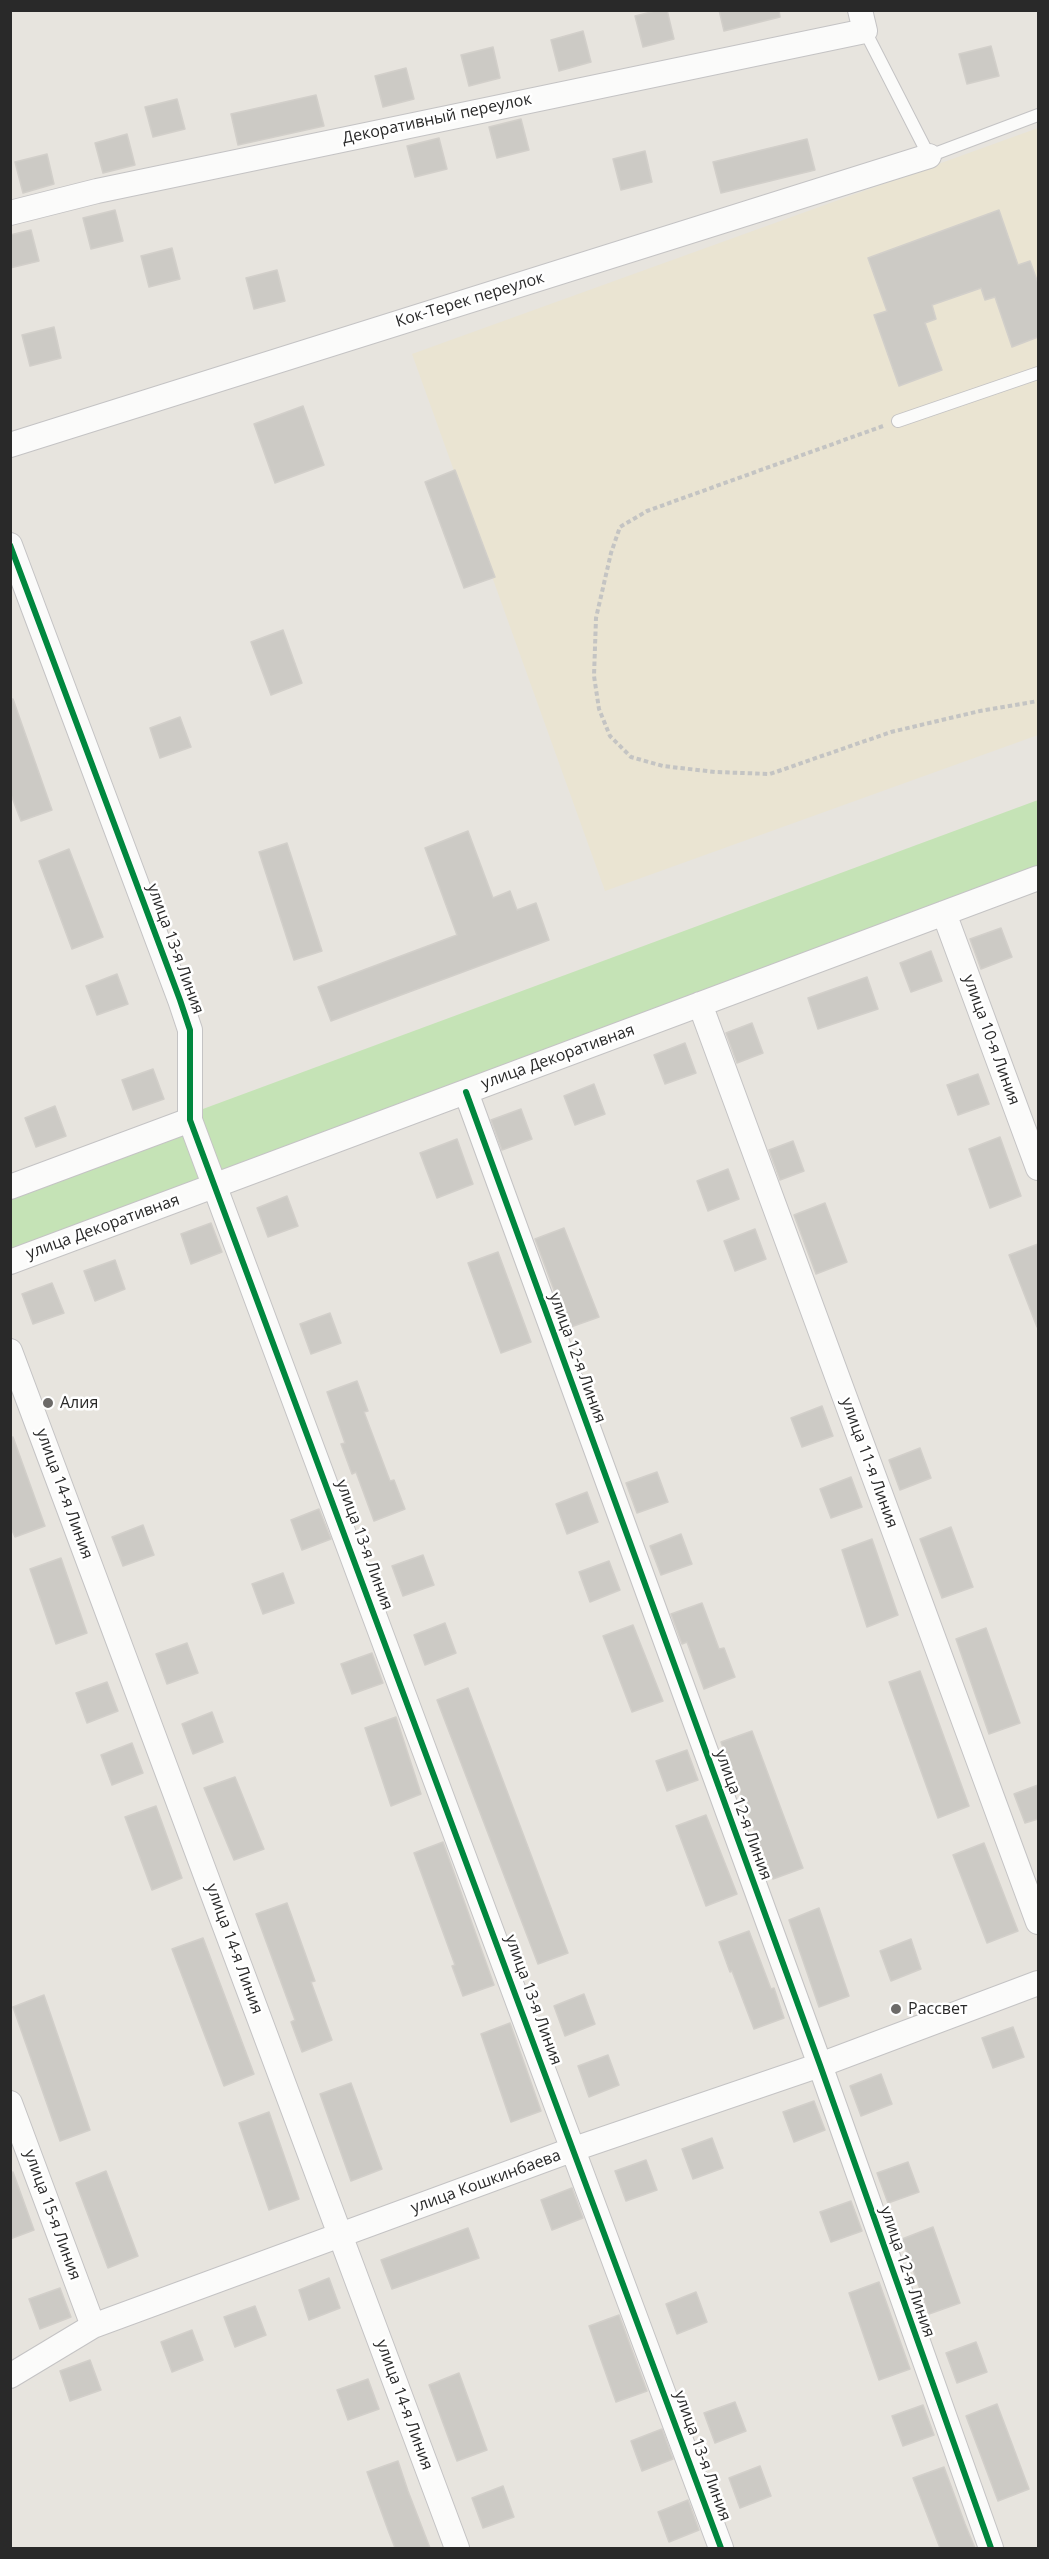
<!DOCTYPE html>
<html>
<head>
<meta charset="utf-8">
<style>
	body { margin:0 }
	#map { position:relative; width:1049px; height:2559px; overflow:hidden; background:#e7e4de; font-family:"Open Sans",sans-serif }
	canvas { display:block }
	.frame { position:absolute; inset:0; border:12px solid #292929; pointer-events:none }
</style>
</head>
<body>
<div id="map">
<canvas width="1049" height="2559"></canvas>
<div class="frame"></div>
</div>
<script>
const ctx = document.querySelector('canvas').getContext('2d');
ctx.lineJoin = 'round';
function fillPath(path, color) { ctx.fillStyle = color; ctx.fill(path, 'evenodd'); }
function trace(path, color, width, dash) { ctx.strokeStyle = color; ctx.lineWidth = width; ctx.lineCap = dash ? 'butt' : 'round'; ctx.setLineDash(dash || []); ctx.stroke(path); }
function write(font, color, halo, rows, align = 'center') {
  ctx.font = font + ' "Open Sans",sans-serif'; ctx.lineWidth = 5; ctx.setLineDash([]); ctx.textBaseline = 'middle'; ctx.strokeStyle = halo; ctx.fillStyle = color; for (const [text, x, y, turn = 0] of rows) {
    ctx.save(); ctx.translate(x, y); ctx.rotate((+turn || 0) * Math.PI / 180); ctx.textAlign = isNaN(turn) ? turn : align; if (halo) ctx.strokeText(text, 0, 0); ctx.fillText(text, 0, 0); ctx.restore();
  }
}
fillPath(new Path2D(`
	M1038 128V735L605 891 412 354Z`), '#eae4d2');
fillPath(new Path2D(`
	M1038 800V868L11 1253V1180Z`), '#c5e3b6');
const building = new Path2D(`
	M659 10H667L674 39 643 47 635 16Z
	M719 10H779L780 17 724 31Z
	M583 31 591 62 559 71 551 40Z
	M991 46 999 76 967 84 959 54Z
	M493 47 500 78 469 86 461 55Z
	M406 68 414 99 383 107 375 76Z
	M316 95 324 126 238 145 231 114Z
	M177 99 185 129 153 137 145 107Z
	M521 119 529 150 497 158 489 127Z
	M127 134 135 165 103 173 95 143Z
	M439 138 447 169 415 177 407 146Z
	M807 139 815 170 721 193 713 162Z
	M645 151 652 182 621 190 613 159Z
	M47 154 54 184 23 193 15 162Z
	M115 210 123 241 91 249 83 218Z
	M999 210 1018 265 1030 261 1038 283V337L1012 347 995 297 985 300 981 288 932 305 936 319 925 323 942 370 899 386 874 315 887 311 868 258Z
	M31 230 39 261 10 268V235Z
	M172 248 180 279 149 287 141 256Z
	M277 270 285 301 254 309 246 278Z
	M54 327 61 358 30 366 22 335Z
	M303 406 324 465 275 483 254 424Z
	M455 470 495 577 464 588 425 482Z
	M283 630 302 683 271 695 251 642Z
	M10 699H13L52 810 21 821 10 792Z
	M180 717 191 747 160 758 150 728Z
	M468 831 493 898 510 891 517 910 536 903 549 940 331 1021 318 987 457 935 425 848Z
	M287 843 322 951 294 960 259 852Z
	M69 849 103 937 72 949 39 861Z
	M1001 928 1012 957 981 969 970 939Z
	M931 951 942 981 911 992 900 963Z
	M117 974 128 1004 97 1015 86 986Z
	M867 977 878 1009 818 1029 808 998Z
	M752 1023 763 1053 737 1063 726 1033Z
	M685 1043 696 1073 665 1084 654 1055Z
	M153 1069 164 1099 133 1110 122 1080Z
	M978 1074 989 1104 958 1115 947 1085Z
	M594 1084 605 1114 575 1125 564 1096Z
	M55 1106 66 1136 36 1147 25 1118Z
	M521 1109 532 1139 502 1150 491 1120Z
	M1000 1137 1021 1196 990 1208 969 1149Z
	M457 1139 473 1184 437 1198 420 1153Z
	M793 1141 804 1171 780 1180 769 1150Z
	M728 1169 739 1199 708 1211 697 1181Z
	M287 1196 298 1226 268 1237 257 1208Z
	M825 1203 847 1262 816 1274 794 1215Z
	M211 1223 222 1252 191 1264 181 1234Z
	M564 1228 599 1317 568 1328 535 1239Z
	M755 1229 766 1259 735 1271 724 1241Z
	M1038 1244V1327H1037L1009 1255Z
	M498 1252 531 1342 501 1353 468 1263Z
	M115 1260 125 1289 95 1301 84 1271Z
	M52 1283 64 1313 33 1324 22 1294Z
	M330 1313 341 1343 311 1354 300 1324Z
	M357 1381 368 1411 364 1412 390 1481 394 1480 405 1509 374 1521 356 1472 352 1474 341 1444 345 1443 327 1392Z
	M822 1406 833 1436 802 1447 791 1418Z
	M13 1437 45 1526 15 1537 10 1526V1438Z
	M920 1448 931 1478 900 1490 889 1460Z
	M657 1472 668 1502 637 1513 626 1483Z
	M851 1477 862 1507 831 1518 820 1489Z
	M587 1492 598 1522 567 1534 556 1504Z
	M319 1509 331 1539 302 1550 291 1520Z
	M143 1525 154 1555 123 1566 112 1537Z
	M951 1527 973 1587 942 1598 920 1539Z
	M681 1534 692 1564 661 1575 650 1546Z
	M872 1539 898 1615 867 1627 842 1550Z
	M423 1555 434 1585 403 1596 392 1566Z
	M61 1558 87 1633 56 1644 30 1569Z
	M609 1561 620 1590 590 1602 579 1572Z
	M283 1573 294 1603 263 1614 252 1584Z
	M702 1603 719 1649 724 1648 735 1677 704 1689 687 1642 682 1644 671 1614Z
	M445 1623 456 1653 425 1665 414 1635Z
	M633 1625 663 1701 632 1712 603 1636Z
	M986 1628 1020 1723 989 1734 956 1639Z
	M187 1643 198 1673 167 1684 156 1654Z
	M372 1653 383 1683 352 1694 341 1664Z
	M920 1671 969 1806 938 1818 889 1682Z
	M107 1682 118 1711 87 1723 76 1693Z
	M468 1688 568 1953 538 1964 437 1700Z
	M212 1712 223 1742 193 1754 182 1724Z
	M396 1717 421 1794 391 1806 365 1728Z
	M752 1731 803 1868 773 1879 721 1742Z
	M132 1743 143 1773 112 1785 101 1755Z
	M687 1750 698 1780 667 1791 656 1761Z
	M235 1777 264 1849 234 1860 204 1788Z
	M1038 1785V1819L1025 1823 1014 1794Z
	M156 1806 182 1878 152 1890 125 1817Z
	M706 1815 737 1894 706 1906 676 1826Z
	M443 1842 494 1985 463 1996 452 1966 455 1965 414 1853Z
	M984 1843 1018 1931 987 1943 953 1855Z
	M287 1903 315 1981 311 1982 332 2040 302 2052 291 2022 295 2020 256 1914Z
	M819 1908 849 1996 819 2007 789 1920Z
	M749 1931 771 1989 774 1988 784 2018 754 2029 732 1971 730 1972 719 1942Z
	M203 1938 254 2074 224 2086 172 1949Z
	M911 1939 921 1969 891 1981 880 1951Z
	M584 1994 595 2024 565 2036 554 2006Z
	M44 1995 90 2130 60 2141 13 2007Z
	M510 2023 541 2111 511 2122 481 2034Z
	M1013 2027 1024 2057 993 2068 982 2038Z
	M608 2055 619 2085 589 2097 578 2066Z
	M881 2074 892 2104 861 2116 850 2086Z
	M351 2083 382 2169 351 2181 320 2094Z
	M814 2101 825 2130 794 2142 783 2112Z
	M269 2112 299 2199 269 2210 239 2123Z
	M712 2138 723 2168 693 2179 682 2149Z
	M646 2160 657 2190 626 2201 615 2171Z
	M908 2162 919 2192 888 2203 877 2173Z
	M106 2171 138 2256 108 2268 76 2183Z
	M13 2172 34 2230 10 2239V2173Z
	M572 2188 583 2218 552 2230 541 2200Z
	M851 2201 862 2231 831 2242 820 2212Z
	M933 2227 960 2303 929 2314 902 2239Z
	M468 2228 479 2258 392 2289 381 2260Z
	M329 2278 340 2308 309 2320 299 2290Z
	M879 2282 910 2369 879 2380 849 2293Z
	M60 2288 71 2317 40 2329 29 2299Z
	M696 2292 707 2322 677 2334 666 2304Z
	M255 2306 266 2335 235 2347 224 2317Z
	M619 2315 647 2391 616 2402 589 2326Z
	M192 2330 203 2360 172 2372 161 2342Z
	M976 2342 987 2372 957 2383 946 2353Z
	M90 2360 101 2390 70 2401 60 2371Z
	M459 2373 487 2450 457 2461 429 2385Z
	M368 2379 379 2409 348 2420 337 2390Z
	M735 2402 746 2431 715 2443 704 2413Z
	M997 2404 1029 2489 998 2501 966 2416Z
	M923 2405 934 2435 903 2446 892 2416Z
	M662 2429 673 2459 642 2471 631 2441Z
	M398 2461 408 2491 430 2548H395L388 2530 367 2472Z
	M760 2466 771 2496 740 2508 729 2478Z
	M944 2467 965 2524 975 2548H940L913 2478Z
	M503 2486 514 2517 483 2528 472 2498Z
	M688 2500 699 2530 669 2542 658 2512Z`);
fillPath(building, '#cccac5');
trace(building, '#d2cfca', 1.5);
const service = new Path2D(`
	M865 31 929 156 1038 115
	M898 421 1038 373`);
const minor = new Path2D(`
	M10 213 97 191 865 31 860 10
	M10 445 929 156
	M10 545 180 1000 190 1030V1120L721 2548
	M944 913 1038 1168
	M700 1004 1038 1922
	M466 1092 820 2065 991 2548
	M10 1187 190 1120
	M10 1262 1038 878
	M10 1351 457 2548
	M10 2103 93 2326
	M10 2376 93 2326 574 2149 820 2065 1038 1983`);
trace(service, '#c4c3c4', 14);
trace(minor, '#c4c3c4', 26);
trace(new Path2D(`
	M883 426 647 511 620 527 611 553 596 618 594 676 599 709 610 736 631 757 663 766 715 772 770 774 891 732 980 711 1038 701`), '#c4c4c3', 4, [4.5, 3]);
trace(service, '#fbfbfa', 12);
trace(minor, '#fbfbfa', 24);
trace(new Path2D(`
	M10 545 180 1000 190 1030V1120L721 2548
	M466 1092 820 2065 991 2548`), '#00873e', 6);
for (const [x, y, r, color] of [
	[48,1403,6,"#6c6a68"],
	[896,2009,6,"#6c6a68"]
]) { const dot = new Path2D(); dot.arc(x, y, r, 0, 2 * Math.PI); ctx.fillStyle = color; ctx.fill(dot); trace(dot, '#fff', 2); }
write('16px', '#292929', '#fff', [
	["Декоративный переулок",437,119,-12],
	["Кок-Терек переулок",470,300,-17],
	["улица 13-я Линия",175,949,70],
	["улица 10-я Линия",991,1040,70],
	["улица Декоративная",558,1057,-20],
	["улица Декоративная",103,1227,-20],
	["улица 12-я Линия",577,1358,70],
	["улица 11-я Линия",869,1463,70],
	["улица 14-я Линия",64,1494,70],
	["улица 13-я Линия",364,1545,70],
	["улица 12-я Линия",743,1815,70],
	["улица 14-я Линия",234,1949,70],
	["улица 13-я Линия",533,2000,70],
	["улица Кошкинбаева",486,2182,-20],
	["улица 15-я Линия",52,2215,70],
	["улица 12-я Линия",907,2272,71],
	["улица 14-я Линия",404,2405,70],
	["улица 13-я Линия",702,2456,70]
]);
write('16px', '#292929', '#fff', [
	["Алия",60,1403],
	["Рассвет",908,2009]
], 'left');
</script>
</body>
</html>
